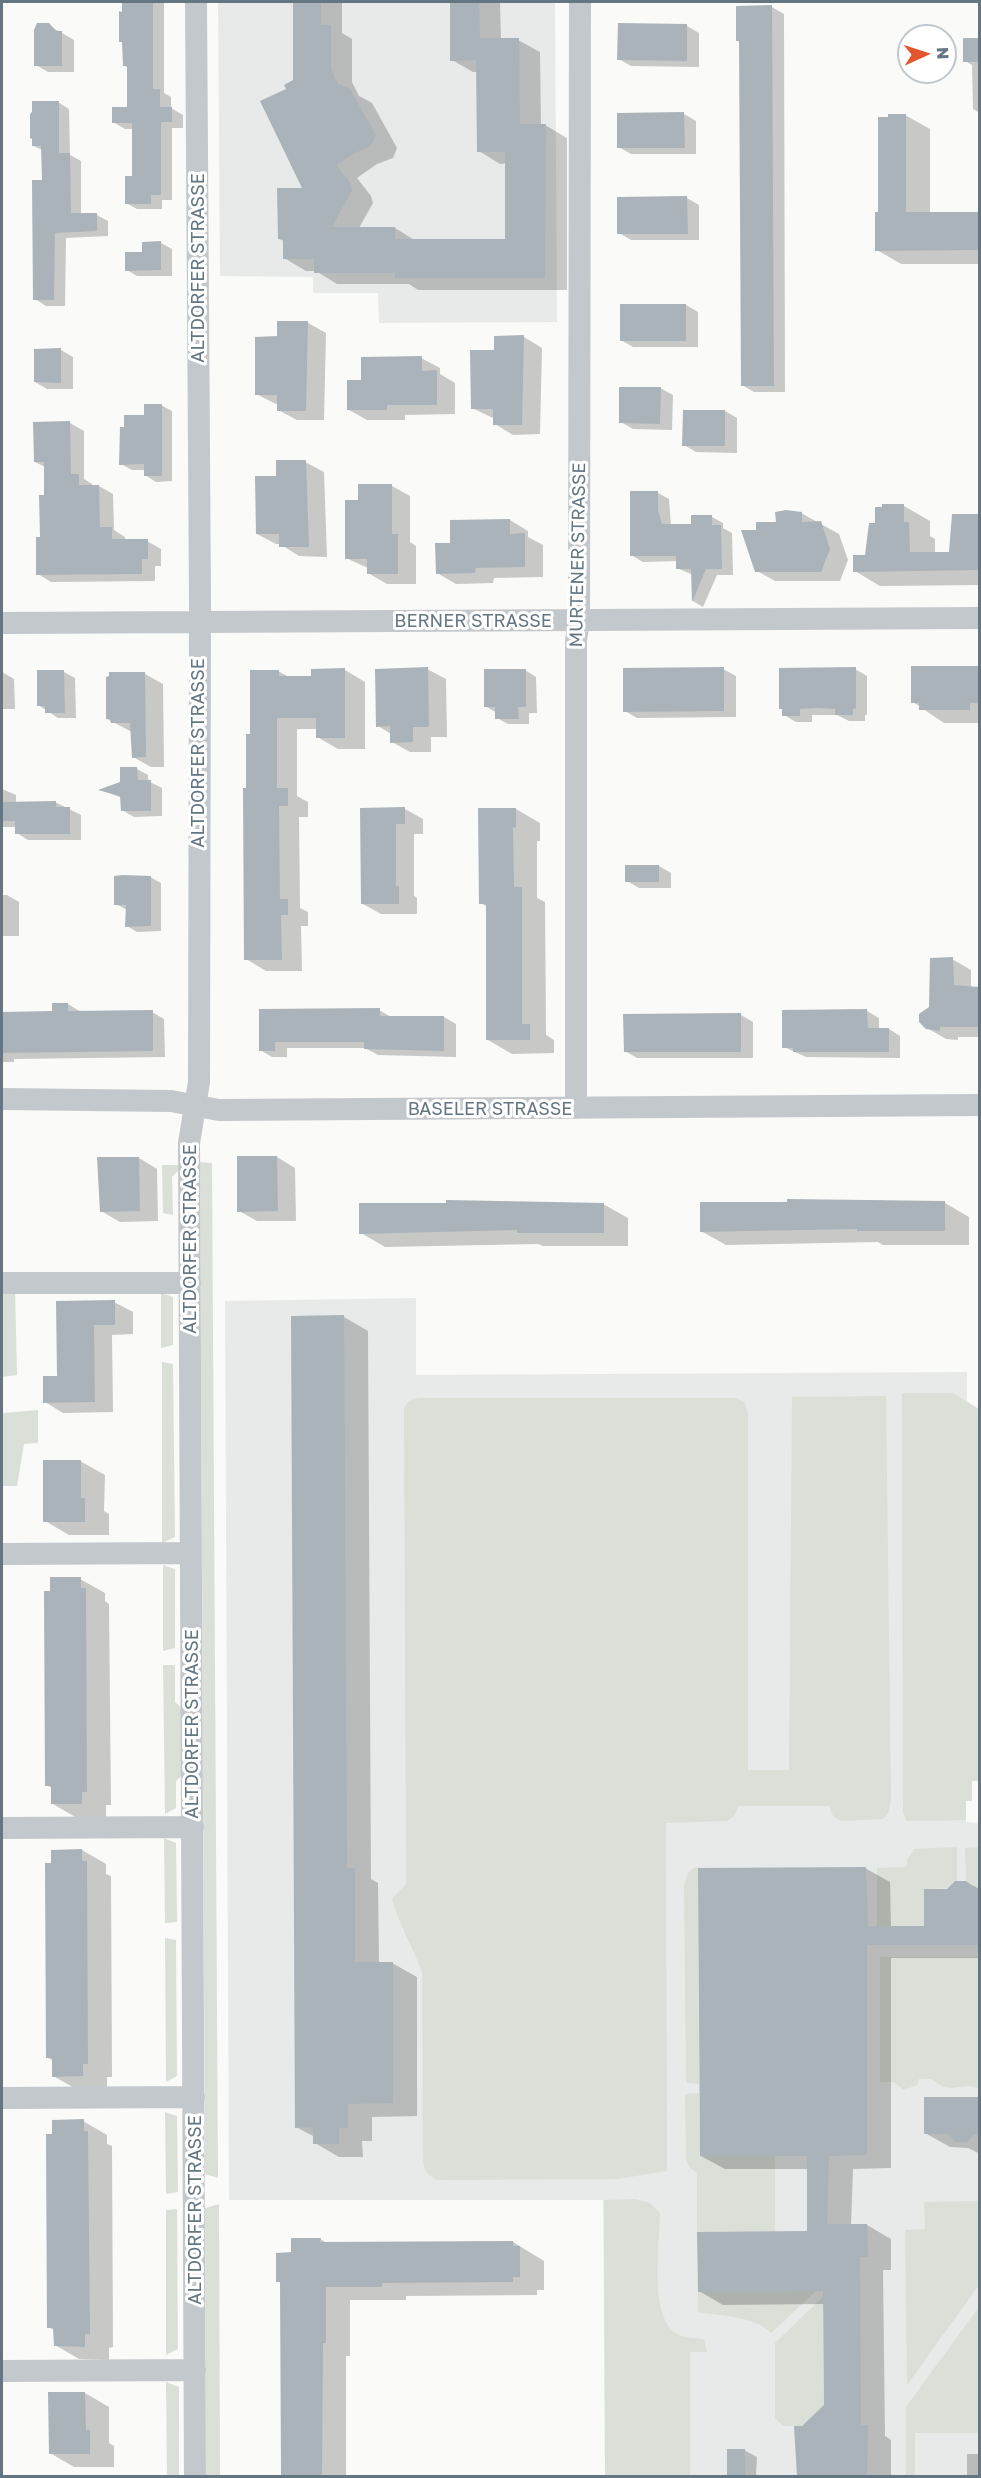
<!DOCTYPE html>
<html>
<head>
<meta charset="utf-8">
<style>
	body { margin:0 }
	#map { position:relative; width:981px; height:2478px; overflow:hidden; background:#fafaf8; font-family:"Golos Text",sans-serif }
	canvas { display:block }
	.frame { position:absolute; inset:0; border:3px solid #657683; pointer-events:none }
	.north { position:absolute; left:897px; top:24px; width:60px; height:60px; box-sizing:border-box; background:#fff; border:2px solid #c1c8cd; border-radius:50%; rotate:87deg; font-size:16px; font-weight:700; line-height:24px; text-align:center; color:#657683 }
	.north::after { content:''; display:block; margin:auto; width:21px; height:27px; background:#e4572e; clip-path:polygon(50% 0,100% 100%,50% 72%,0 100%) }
</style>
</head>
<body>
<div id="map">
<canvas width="981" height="2478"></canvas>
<div class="frame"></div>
<div class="north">N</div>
</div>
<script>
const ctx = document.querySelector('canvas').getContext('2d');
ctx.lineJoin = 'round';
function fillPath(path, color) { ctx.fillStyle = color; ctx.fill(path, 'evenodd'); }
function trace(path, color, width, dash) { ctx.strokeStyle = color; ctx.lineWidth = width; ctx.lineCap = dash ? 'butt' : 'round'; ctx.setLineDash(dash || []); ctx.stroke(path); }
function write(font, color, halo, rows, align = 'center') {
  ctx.font = font + ' "Golos Text",sans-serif'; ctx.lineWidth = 6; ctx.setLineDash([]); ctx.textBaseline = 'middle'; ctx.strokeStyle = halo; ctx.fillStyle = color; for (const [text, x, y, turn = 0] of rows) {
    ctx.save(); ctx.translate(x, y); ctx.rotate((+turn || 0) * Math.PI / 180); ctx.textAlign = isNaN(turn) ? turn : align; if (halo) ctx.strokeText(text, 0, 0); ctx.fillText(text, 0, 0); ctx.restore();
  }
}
fillPath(new Path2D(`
	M218 2H555L557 322 379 323 378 293H313V277L220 276Z
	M416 1298V1375L967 1372 966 1822 980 1823 979 2476H605L603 2200H229L225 1301Z`), '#e8e9e9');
fillPath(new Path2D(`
	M200 1162 212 1163 218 2178 205 2174Z
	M162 1165H178L179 1170 172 1177 173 1215 163 1213Z
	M2 1288H15L17 1375 2 1377Z
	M161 1293 173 1297V1345L161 1348Z
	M162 1362 173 1364 175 1537 162 1543Z
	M902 1393H953L979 1409 980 1781H972V1801H966V1820L907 1821 903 1813Z
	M886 1396 891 1799 889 1812 883 1819 841 1821 833 1816 829 1806H738L735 1815 727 1821 666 1823 667 2171 617 2179 438 2180C427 2175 425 2172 423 2161L422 1972C413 1947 399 1925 392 1899L406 1884 404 1408 409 1401 419 1398H735L744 1402 748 1412V1770H789L792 1397Z
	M38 1410V1443L24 1444 17 1486H3L2 1541V1413Z
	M163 1565 175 1569V1648L163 1651Z
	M163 1665H175V1702L182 1708V1775L176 1781V1808L165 1814Z
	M164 1838 176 1843 177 1922 165 1923Z
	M957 1847V1881L952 1883 953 1888 924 1889V1926H877V1868L906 1867 907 1860 914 1849Z
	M979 1847V1889L969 1888V1884L966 1881 965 1848Z
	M698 1867 699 2084 686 2083 684 1885C687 1876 688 1868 698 1867Z
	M165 1938 176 1940 177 2076 166 2082Z
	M880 1957H979V2088L967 2086 950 2088 942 2086 931 2079H919L917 2085 904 2090 894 2082H880Z
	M699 2093 700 2156H775V2232H697V2173L689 2167 686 2159 685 2094Z
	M165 2112 177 2116 178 2192 166 2194Z
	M636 2199 650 2203 660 2213C660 2242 648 2317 677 2334 683 2338 696 2338 704 2339L707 2352H690V2476H605L604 2200Z
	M979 2201V2285L907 2385 905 2230 925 2229 924 2202Z
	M219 2204 220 2476H206L205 2208Z
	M177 2209 178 2349 166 2355V2210Z
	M816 2291 771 2333C755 2316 721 2316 698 2312V2292Z
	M823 2297 824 2412H817L812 2417V2426H783L775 2418V2343Z
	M979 2307V2433H915V2476H906V2407Z
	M166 2382 179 2387V2476H167Z`), '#dadfd7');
fillPath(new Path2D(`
	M123 2H164V93L171 97V108L183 115V128H172V200H162V209H137L126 203 134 177V129H125L113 122 129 108 128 68 124 65V43L121 41Z
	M294 2H342V33L352 39V82L359 96 372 103 397 148 393 158 377 164 357 178 371 196 373 203 359 228H395L416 241H507V163L500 164 479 151 478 72H473L452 60 451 2H500L501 40H518L540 52 541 125H545L567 138V290H418L409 284H337L316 271H306L284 258V241L279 239 304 189 288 90 295 81Z
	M772 7 784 14 785 392H754L742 385 741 42 738 41Z
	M48 25 74 40V72H48L36 65Z
	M687 26 699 33V67L631 66 619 59Z
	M980 40V113L973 109 972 65 965 61Z
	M58 102 69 109 70 155 81 161V215H97L108 221V236L66 238 65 306H46L35 299 44 182 42 150 34 146Z
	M684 114 696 121V154H631L619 147Z
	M905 115 930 129V213H980V264H901L877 250 879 214Z
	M687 198 699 205V240H631L619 233Z
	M161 243 172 249V276H137L127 270 144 253Z
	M686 305 698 312V347H633L621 340Z
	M308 323 326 333 324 420H297L278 410V405L256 394 278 338Z
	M495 337H524L542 348 540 434 513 435 495 424V419L472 408 495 352Z
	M61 350 73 357V389H47L35 382Z
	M421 358 440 368V374L455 383V414L405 415V420H367L349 410 362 381Z
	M660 388 673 395 672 430 633 429 621 422Z
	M161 405 172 411V481L156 482 145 475V470H132L121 464 125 428Z
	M725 411 737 418V453L696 452 684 445Z
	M70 423 84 431V479L92 484V486H99L113 494 114 530 125 537V541H147L161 549V566H155V581L51 582 38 574 45 497V467L35 462Z
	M305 462 324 472 327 557 299 556 280 544H276L257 534 278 477Z
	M392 486 410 496V542L416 546V584H387L368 573V568L346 558 360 501Z
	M658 493 669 499 671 525H693L712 517 723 523V528L732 533 733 575H717L703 607 693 601V575L677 568V561L643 562 631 555Z
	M904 506 930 521V536L935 539V554H951L980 515V585L880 586 855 571 866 557 876 525Z
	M801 513 839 534 848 560 840 581H775L757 571 758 531Z
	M510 520 528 531V537L543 545V577L494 578 493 583 456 584 437 573 452 544Z
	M980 668V723H944L913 702Z
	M427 669 446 679 447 737H431V752H410L392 742 391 734 378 726Z
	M723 669 736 676V717L637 718 625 711Z
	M855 669 867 676V715H865V721H849L837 715H812V722H796L784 715V710Z
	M345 670 365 682V749H338L317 737V729H297V796L308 802V817H299L300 908 308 912V926H301L302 971H266L246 959 248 790 252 735 278 671 289 677H312Z
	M525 670 536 677 537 713H529V724H508L497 718V713L485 706Z
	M2 672 14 679 15 709H2Z
	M38 672H64L75 678 76 718H58L38 705Z
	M145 674 163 684 164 767H151L133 757 132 732 107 719Z
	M137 769 148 775V781L162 788V816L134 817 122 810V798L101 790 121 783Z
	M2 789 16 795V803L55 802 81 815V840H28L17 833V827H2Z
	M361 809H405L423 819V834H414V896L417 898V914H381L363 904Z
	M480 809H516L540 823V841H537V898L545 902 546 1035 554 1040V1053L512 1054 488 1040V907L480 903Z
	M659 866 671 873V888H639L627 881Z
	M150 877 161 883V931L137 932 127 926V910L116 904Z
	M2 895H7L19 902V936H2Z
	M952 959 971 970V987H980V1037H958V1040L946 1039 927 1028 931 1008Z
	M68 1004 81 1012H152L164 1019 165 1057 14 1059V1062H2V1013L53 1012Z
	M260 1010H379L391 1017H444L456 1024V1057L378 1055 365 1048H287V1057H272L260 1050Z
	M867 1011 879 1018V1030L889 1029 900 1036V1058L806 1057 784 1047Z
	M741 1015 753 1022V1058H637L625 1051Z
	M277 1157 295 1168 296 1221H257L239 1211Z
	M139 1158 157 1169 158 1221 120 1222 101 1211Z
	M856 1200 945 1203 969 1217V1245H883L878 1242 726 1245 701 1231V1204Z
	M603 1204 628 1218V1246H543L538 1244 385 1247 361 1233Z
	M58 1302H114L133 1312V1334L112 1335 113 1412 63 1413 45 1402 59 1377Z
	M344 1317 368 1331 371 1879 378 1883 379 1963H392L417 1977V2116L372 2117V2141H362L363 2157H339L315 2143V2137L296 2127Z
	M80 1461 105 1475 104 1511 109 1514V1535H69L45 1521Z
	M80 1579 105 1593V1601L109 1604 111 1805H106V1817L77 1818 53 1804 52 1788 46 1785 51 1592Z
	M82 1850 106 1864V1874L111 1876 112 2077H107V2089L78 2090 53 2076V2061L47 2057 53 1864Z
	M865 1868 890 1882 891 1928 925 1927 948 1890 965 1882 980 1889V1958H891V2168L853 2169 851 2225H867L891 2239V2270H883L885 2436 891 2440V2476H798V2448L803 2427 825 2406 824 2304 723 2305 699 2291 809 2233 808 2169H725L701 2156Z
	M980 2098V2154L968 2148 950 2147 925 2133Z
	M83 2121 107 2135V2144L112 2146 113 2347 109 2348V2360L79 2359 55 2345V2331L49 2327 54 2135Z
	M320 2239 327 2243 513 2242 544 2261V2290H537V2295L406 2296V2300H350V2356H346V2476H283L282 2284 278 2281 292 2254Z
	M85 2393 109 2407V2443L114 2446V2467H74L50 2453Z
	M729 2450H744L757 2457 756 2476H728Z
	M967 2454H980V2476H967Z`), '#0003');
fillPath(new Path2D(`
	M122 2H153V89H160V107H172V122H161V195H151V204H125V176H132V123H112V107H127V66H123L122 42H119V11L122 12Z
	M293 2H321V25H331V69L338 84 350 89 376 135 371 146 355 153 336 165 350 182 352 190 332 227H395V239H505V152H477L476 60 450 61V2H479L480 38H519L520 124H546L545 278H395V273H314V259H283V239H278L277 188H302L260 101 286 89 284 85 293 80Z
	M772 5 774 386H741L739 41H736V6Z
	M37 23H49L56 31H62V66H34V30Z
	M618 23 687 24V61L617 60Z
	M963 38H980V62H963Z
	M32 101H59V153H70L71 213H97V231L55 233 54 300H33L32 180H42L41 146H32V139L30 138V114L32 112Z
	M684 112 685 148H617V113Z
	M888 114H906V212H980V250L875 251V212H878V117H888Z
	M687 196 688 234H617V197Z
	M161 241V270L125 271V252H142V242Z
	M620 304H686V341H620Z
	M277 321H308L306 411H277V395H255V337L277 336Z
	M524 335 522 425H493V409H471L470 350H494V336Z
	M61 348V383L34 382V349Z
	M422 356V371L437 370V405H387V410H347V380H361V357Z
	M619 387H661L660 424 619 423Z
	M144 404H162V476H144V464L119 465 120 427H124V415H144Z
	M683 410H725V446H682Z
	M70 421 71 474H79V485H99L100 527H112V539H148V559H142V574L36 575V537H40L39 495H44V462H34L33 422Z
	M276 460H306L309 547H279V534H256L255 476H276Z
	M358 484H392V534H398V574H367V559H345V500H358Z
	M630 491H658V510L662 524H691V515H712V525H721L722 569H706L692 602 691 569H676V556H630Z
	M882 504H904V522H909L910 552H949L952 514H980V570L853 572V555H865L869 523H875V507H882Z
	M786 510 802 512V522L821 521 830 549 821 572H755L741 530H756V522H776L775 512Z
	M510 519V534L525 533V567L476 568 475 573 436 574 435 543H450V520Z
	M911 666H980V703H970V710H919V703H911Z
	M428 667 429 727H413V742L390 743V726L376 727 375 669Z
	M724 667V711L623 712V668Z
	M856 667V708L853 709V715H835V709L818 708 800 709V716H782V709H779V668Z
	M345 668V738H316V718H277V788H288V806H279L280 899H288V915H281L282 960H244L243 788H246V734H250V670H279V676H311V669Z
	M484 669H526V707H518L519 719H495V707H484Z
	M37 670H64L65 713H45V706H37Z
	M109 672H145L146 757 132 758 130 723H111L110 719H106V677L109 676Z
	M120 767H137L138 780H151V811H121L120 796 98 790 120 782Z
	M56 801V807H70V834H15V821H2V802Z
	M405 807V824H396V886H399V904H361L360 808Z
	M478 808H516V828L513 827 514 887H522V1024H530V1040H486V904H479Z
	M625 865H659V882H625Z
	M123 875 151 876V926L125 927 126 905H114V876Z
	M953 957 954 985 980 987V1027H940V1031L926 1029 919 1022V1014L929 1007 930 958Z
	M52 1003H68V1011L153 1010V1051L2 1053V1012L52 1011Z
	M380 1008V1016H444V1051L364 1049V1042H275V1051H259V1009Z
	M867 1009 868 1028H889V1052H793V1048H782V1010Z
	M741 1013V1052H624L623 1014Z
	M237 1156H277L278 1211 237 1212Z
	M97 1157H139L140 1211 100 1212Z
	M787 1199 945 1201V1231H857V1229L700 1232V1202H787Z
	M446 1200 604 1203V1233H517V1230L359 1234V1203H446Z
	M115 1300V1325H94L95 1402 43 1403V1376H57L56 1301Z
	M344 1315 347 1868H355V1962H393V2103L348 2104V2128H339V2144H313V2127L295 2128 291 1316Z
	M43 1460H81V1498H85V1522H43Z
	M50 1577H81V1588H86L87 1792H82V1804H51V1786H45L44 1591H50Z
	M82 1849V1861H87L88 2064H83V2076L52 2077V2058H46L45 1863H51V1850Z
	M866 1867 868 1926H924V1889H947L955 1881H966L976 1889H980V1945H867V2155L829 2156 827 2224H867L868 2257H860L861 2425H868L867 2476H797L794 2426H802L824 2405 823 2291 698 2292 697 2232 807 2231V2156H700L698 1868Z
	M924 2097H980V2134H974L967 2142H956L950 2135 945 2134H924Z
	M84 2119V2131H88L90 2334H85V2347L54 2346 53 2328H47L46 2134H52V2120Z
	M291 2238H321L320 2242 513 2241V2246H520V2277H513V2282L382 2283V2287H326V2343H323L322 2475H317V2476L281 2475 280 2282H276V2253L291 2252Z
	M48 2392H85L86 2430H90V2454H49Z
	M727 2449H745V2476H727Z`), '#aab3b9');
trace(new Path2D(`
	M2 623 980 618
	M2 1099 171 1101 219 1110 980 1105
	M576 1108V640L579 621 580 2
	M2 1283H190
	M2 1554 191 1553
	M2 1828 193 1827
	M2 2098 194 2097
	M2 2371 195 2370
	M195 2476 189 1143 199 1082 200 602 196 2`), '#c3c8cc', 22);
write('18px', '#657683', '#fff', [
	["ALTDORFER STRASSE",198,268,-90],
	["MURTENER STRASSE",578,555,-89],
	["BERNER STRASSE",473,621],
	["ALTDORFER STRASSE",198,753,-90],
	["BASELER STRASSE",490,1109],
	["ALTDORFER STRASSE",190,1239,-90],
	["ALTDORFER STRASSE",192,1724,-90],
	["ALTDORFER STRASSE",195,2210,-90]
]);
</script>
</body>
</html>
